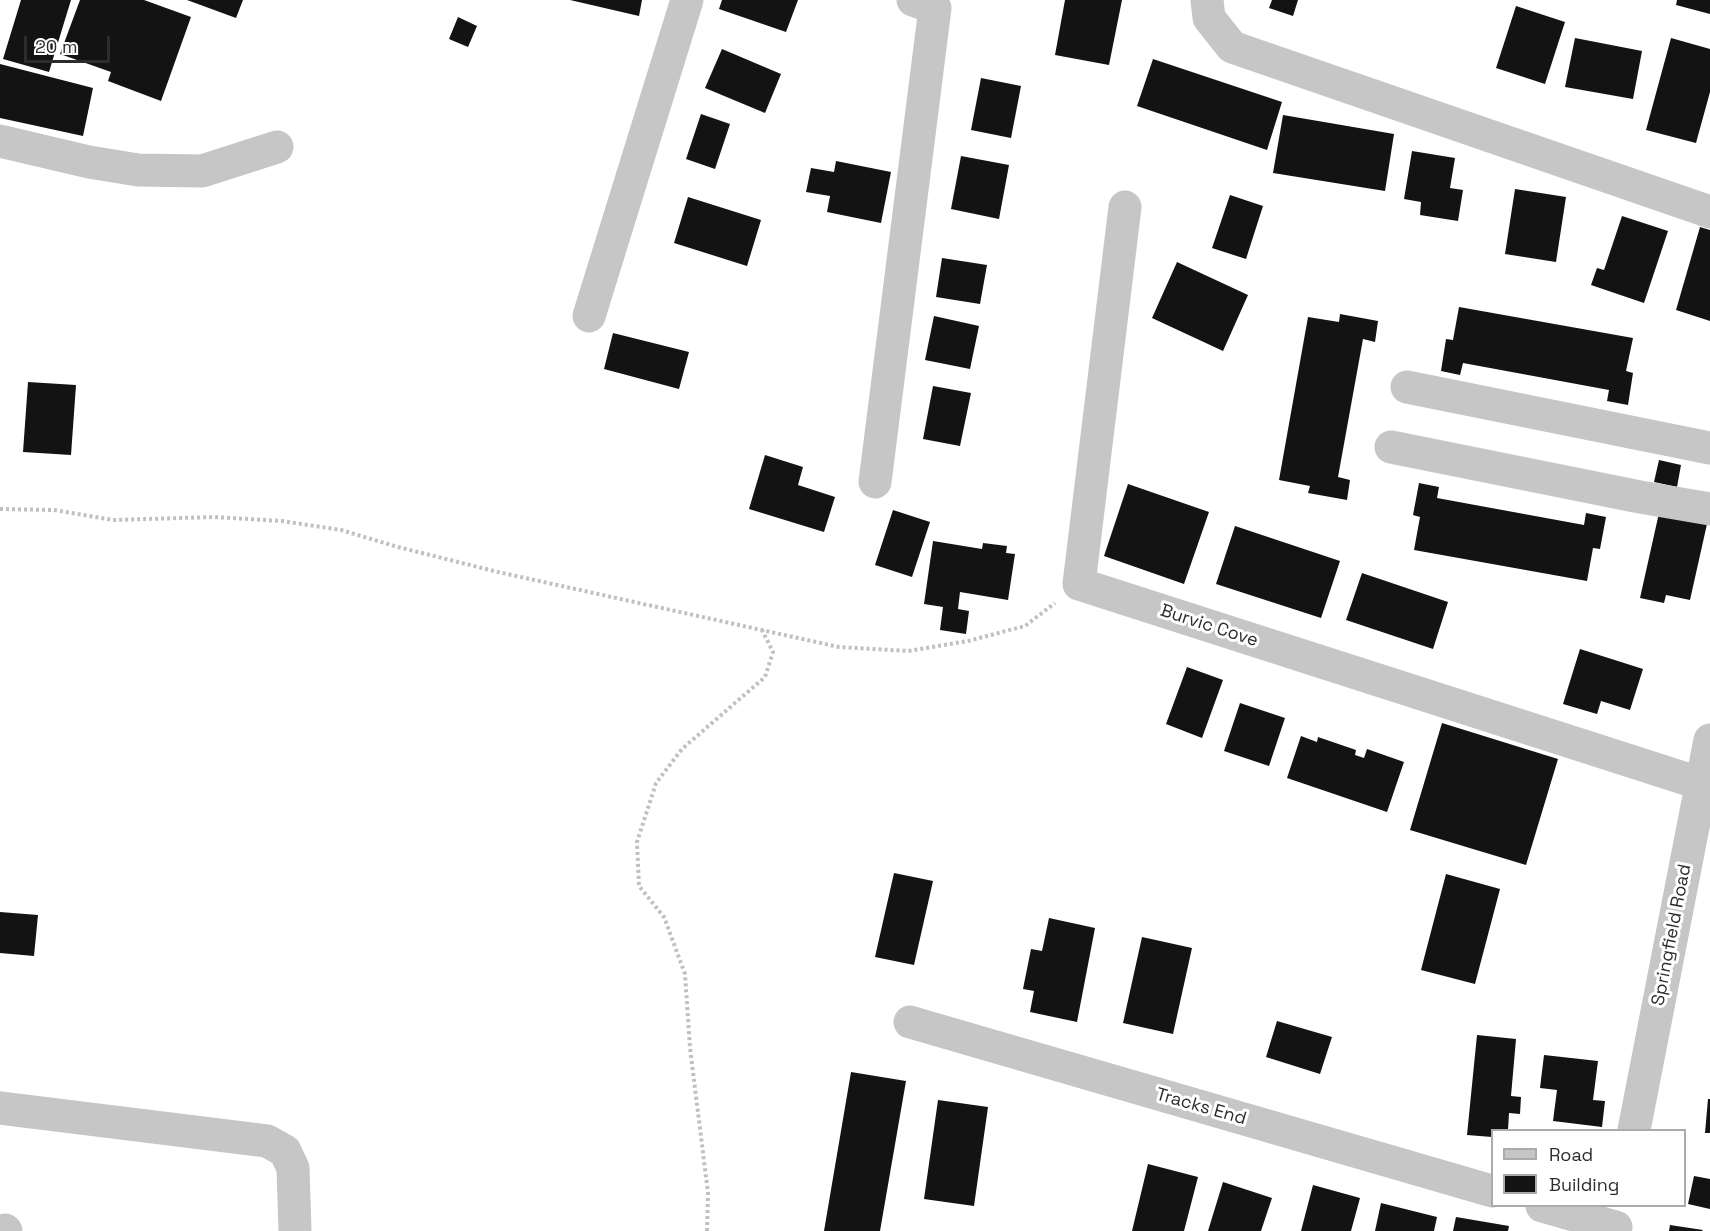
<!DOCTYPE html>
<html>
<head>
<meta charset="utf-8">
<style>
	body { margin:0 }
	#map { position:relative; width:1710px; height:1231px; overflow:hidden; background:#fff; font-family:"Space Grotesk",sans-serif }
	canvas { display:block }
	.legend { position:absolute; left:1491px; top:1129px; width:195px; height:78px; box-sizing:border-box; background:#fff; border:2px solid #ababab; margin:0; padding:8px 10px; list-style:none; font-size:18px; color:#2c2c2c }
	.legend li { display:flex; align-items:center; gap:12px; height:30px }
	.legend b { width:30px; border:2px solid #ababab }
	.scale { position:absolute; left:24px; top:36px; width:86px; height:27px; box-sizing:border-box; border:3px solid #2c2c2c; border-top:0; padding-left:8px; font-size:18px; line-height:21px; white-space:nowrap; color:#2c2c2c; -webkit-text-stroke:4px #fff; paint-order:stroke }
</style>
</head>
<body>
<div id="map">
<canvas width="1710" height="1231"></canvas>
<ul class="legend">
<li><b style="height:8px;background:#c6c6c6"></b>Road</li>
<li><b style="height:16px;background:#131313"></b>Building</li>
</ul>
<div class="scale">20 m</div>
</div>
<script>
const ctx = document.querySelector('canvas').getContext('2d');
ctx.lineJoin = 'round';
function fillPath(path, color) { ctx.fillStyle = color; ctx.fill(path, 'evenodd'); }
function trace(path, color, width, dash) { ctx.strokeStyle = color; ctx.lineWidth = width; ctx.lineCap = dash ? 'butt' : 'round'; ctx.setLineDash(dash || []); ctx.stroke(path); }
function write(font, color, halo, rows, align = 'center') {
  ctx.font = font + ' "Space Grotesk",sans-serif'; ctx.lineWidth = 6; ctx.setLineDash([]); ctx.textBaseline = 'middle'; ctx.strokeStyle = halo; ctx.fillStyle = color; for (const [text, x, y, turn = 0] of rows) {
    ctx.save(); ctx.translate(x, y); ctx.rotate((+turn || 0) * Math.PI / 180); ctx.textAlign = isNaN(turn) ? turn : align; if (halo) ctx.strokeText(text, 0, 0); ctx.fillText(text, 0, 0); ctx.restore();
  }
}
fillPath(new Path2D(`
	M21 0H71L49 72 3 59Z
	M80 0H144L191 17 161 101 108 81 111 72 60 54Z
	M187 0H243L236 18Z
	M570 0H642L639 16Z
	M722 0H798L786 32 719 9Z
	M1065 0H1122L1109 65 1055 55Z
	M1272 0H1298L1293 16 1269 8Z
	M1677 0H1710V14L1676 5Z
	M1516 6 1565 22 1545 84 1496 68Z
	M458 17 477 26 468 47 449 39Z
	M1575 38 1642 51 1633 99 1565 87Z
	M1671 38 1710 49V92L1696 143 1646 130Z
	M722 49 781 74 765 113 705 88Z
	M1153 59 1282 102 1267 150 1137 106Z
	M0 64 93 88 83 136 0 118Z
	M981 78 1021 86 1011 138 971 130Z
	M701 114 730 124 715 169 686 159Z
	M1283 115 1394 134 1385 191 1273 173Z
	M1412 151 1455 158 1450 188 1463 190 1458 221 1420 215 1421 202 1404 199Z
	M961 156 1009 165 999 219 951 209Z
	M836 161 891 172 881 223 827 212 830 196 806 192 811 168 834 172Z
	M1515 189 1566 197 1556 262 1505 254Z
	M1230 195 1263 206 1246 259 1212 248Z
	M688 197 761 220 747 266 674 243Z
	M1622 216 1668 231 1644 303 1591 285 1597 268 1604 270Z
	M1700 227 1710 230V321L1676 310Z
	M942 258 987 265 980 304 936 297Z
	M1177 262 1248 295 1223 351 1152 318Z
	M1459 307 1633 338 1626 371 1633 373 1628 405 1607 401 1609 390 1463 363 1460 375 1441 371 1446 339 1453 340Z
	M1340 314 1378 321 1375 342 1363 339 1338 477 1350 480 1347 500 1308 493 1310 486 1279 480 1308 317 1339 322Z
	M934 316 979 326 970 369 925 360Z
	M613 333 689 352 679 389 604 369Z
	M28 382 76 385 71 455 23 452Z
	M933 386 971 393 960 446 923 439Z
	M765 455 803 467 798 485 835 497 824 532 749 509Z
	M1659 460 1681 465 1677 487 1654 482Z
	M1419 483 1439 487 1437 498 1584 525 1586 513 1606 517 1600 549 1593 548 1587 581 1414 550 1420 517 1413 515Z
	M1128 484 1209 512 1184 584 1104 556Z
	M1661 504 1709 515 1690 600 1666 595 1664 603 1640 598Z
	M893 510 930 522 912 577 875 565Z
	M1235 526 1340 561 1321 618 1216 584Z
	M933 541 982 549 983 543 1007 546 1006 553 1015 554 1008 600 960 592 958 609 969 611 966 634 940 630 943 607 924 604Z
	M1362 573 1448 602 1433 649 1346 620Z
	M1580 649 1643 669 1630 710 1601 701 1597 714 1563 704Z
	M1187 667 1223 680 1202 738 1166 724Z
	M1240 703 1285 718 1269 766 1224 751Z
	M1442 723 1558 759 1526 865 1410 830Z
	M1301 736 1317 742 1318 737 1356 750 1355 755 1364 758 1367 749 1404 762 1387 812 1287 778Z
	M894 873 933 881 914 965 875 957Z
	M1446 874 1500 889 1475 984 1421 970Z
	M0 912 38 915 34 956 0 953Z
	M1049 918 1095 928 1077 1022 1030 1012 1034 991 1023 989 1031 949 1042 951Z
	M1142 937 1192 948 1173 1034 1123 1023Z
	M1277 1021 1332 1037 1320 1074 1266 1057Z
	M1477 1035 1516 1039 1511 1096 1521 1097 1520 1114 1509 1113 1508 1130H1492V1137L1467 1135Z
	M1544 1055 1598 1061 1593 1100 1605 1101 1602 1127 1553 1121 1557 1090 1540 1088Z
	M851 1072 906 1081 880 1231H824Z
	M1708 1099H1710V1133H1705Z
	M938 1100 988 1107 974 1206 924 1199Z
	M1148 1164 1198 1177 1184 1231H1132Z
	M1694 1176 1710 1179V1209L1688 1204Z
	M1223 1182 1272 1198 1261 1231H1208Z
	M1313 1185 1360 1198 1351 1231H1301Z
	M1381 1203 1437 1217 1434 1231H1375Z
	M1456 1217 1509 1226 1508 1231H1453Z
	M1670 1225 1703 1230 1702 1231H1669Z`), '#131313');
trace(new Path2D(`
	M0 509 54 510 113 520 214 517 282 521 341 530 398 547 498 572 839 647 908 651 968 641 1025 626 1055 603
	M707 1231 708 1193 690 1048 685 974 664 917 639 886 637 842 656 783 682 749 765 677 773 652 762 630`), '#c0c0c0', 4, [3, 3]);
trace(new Path2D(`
	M1207 0 1209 18 1232 47 1710 212
	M0 141 89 162 138 170 202 171 277 147
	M1125 207 1079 584 1702 784
	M589 316 687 0
	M1407 387 1710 448
	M1391 447 1640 497 1710 509
	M875 482 935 8 913 0
	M910 1022 1492 1191
	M0 1108 267 1141 285 1151 293 1168 295 1231
	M1634 1130 1710 740
	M1542 1206 1616 1227
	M5 1230 6 1231`), '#c6c6c6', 33);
write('18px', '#2c2c2c', '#fff', [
	["Burvic Cove",1209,626,18],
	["Springfield Road",1672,935,-79],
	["Tracks End",1201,1107,16]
]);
</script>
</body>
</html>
